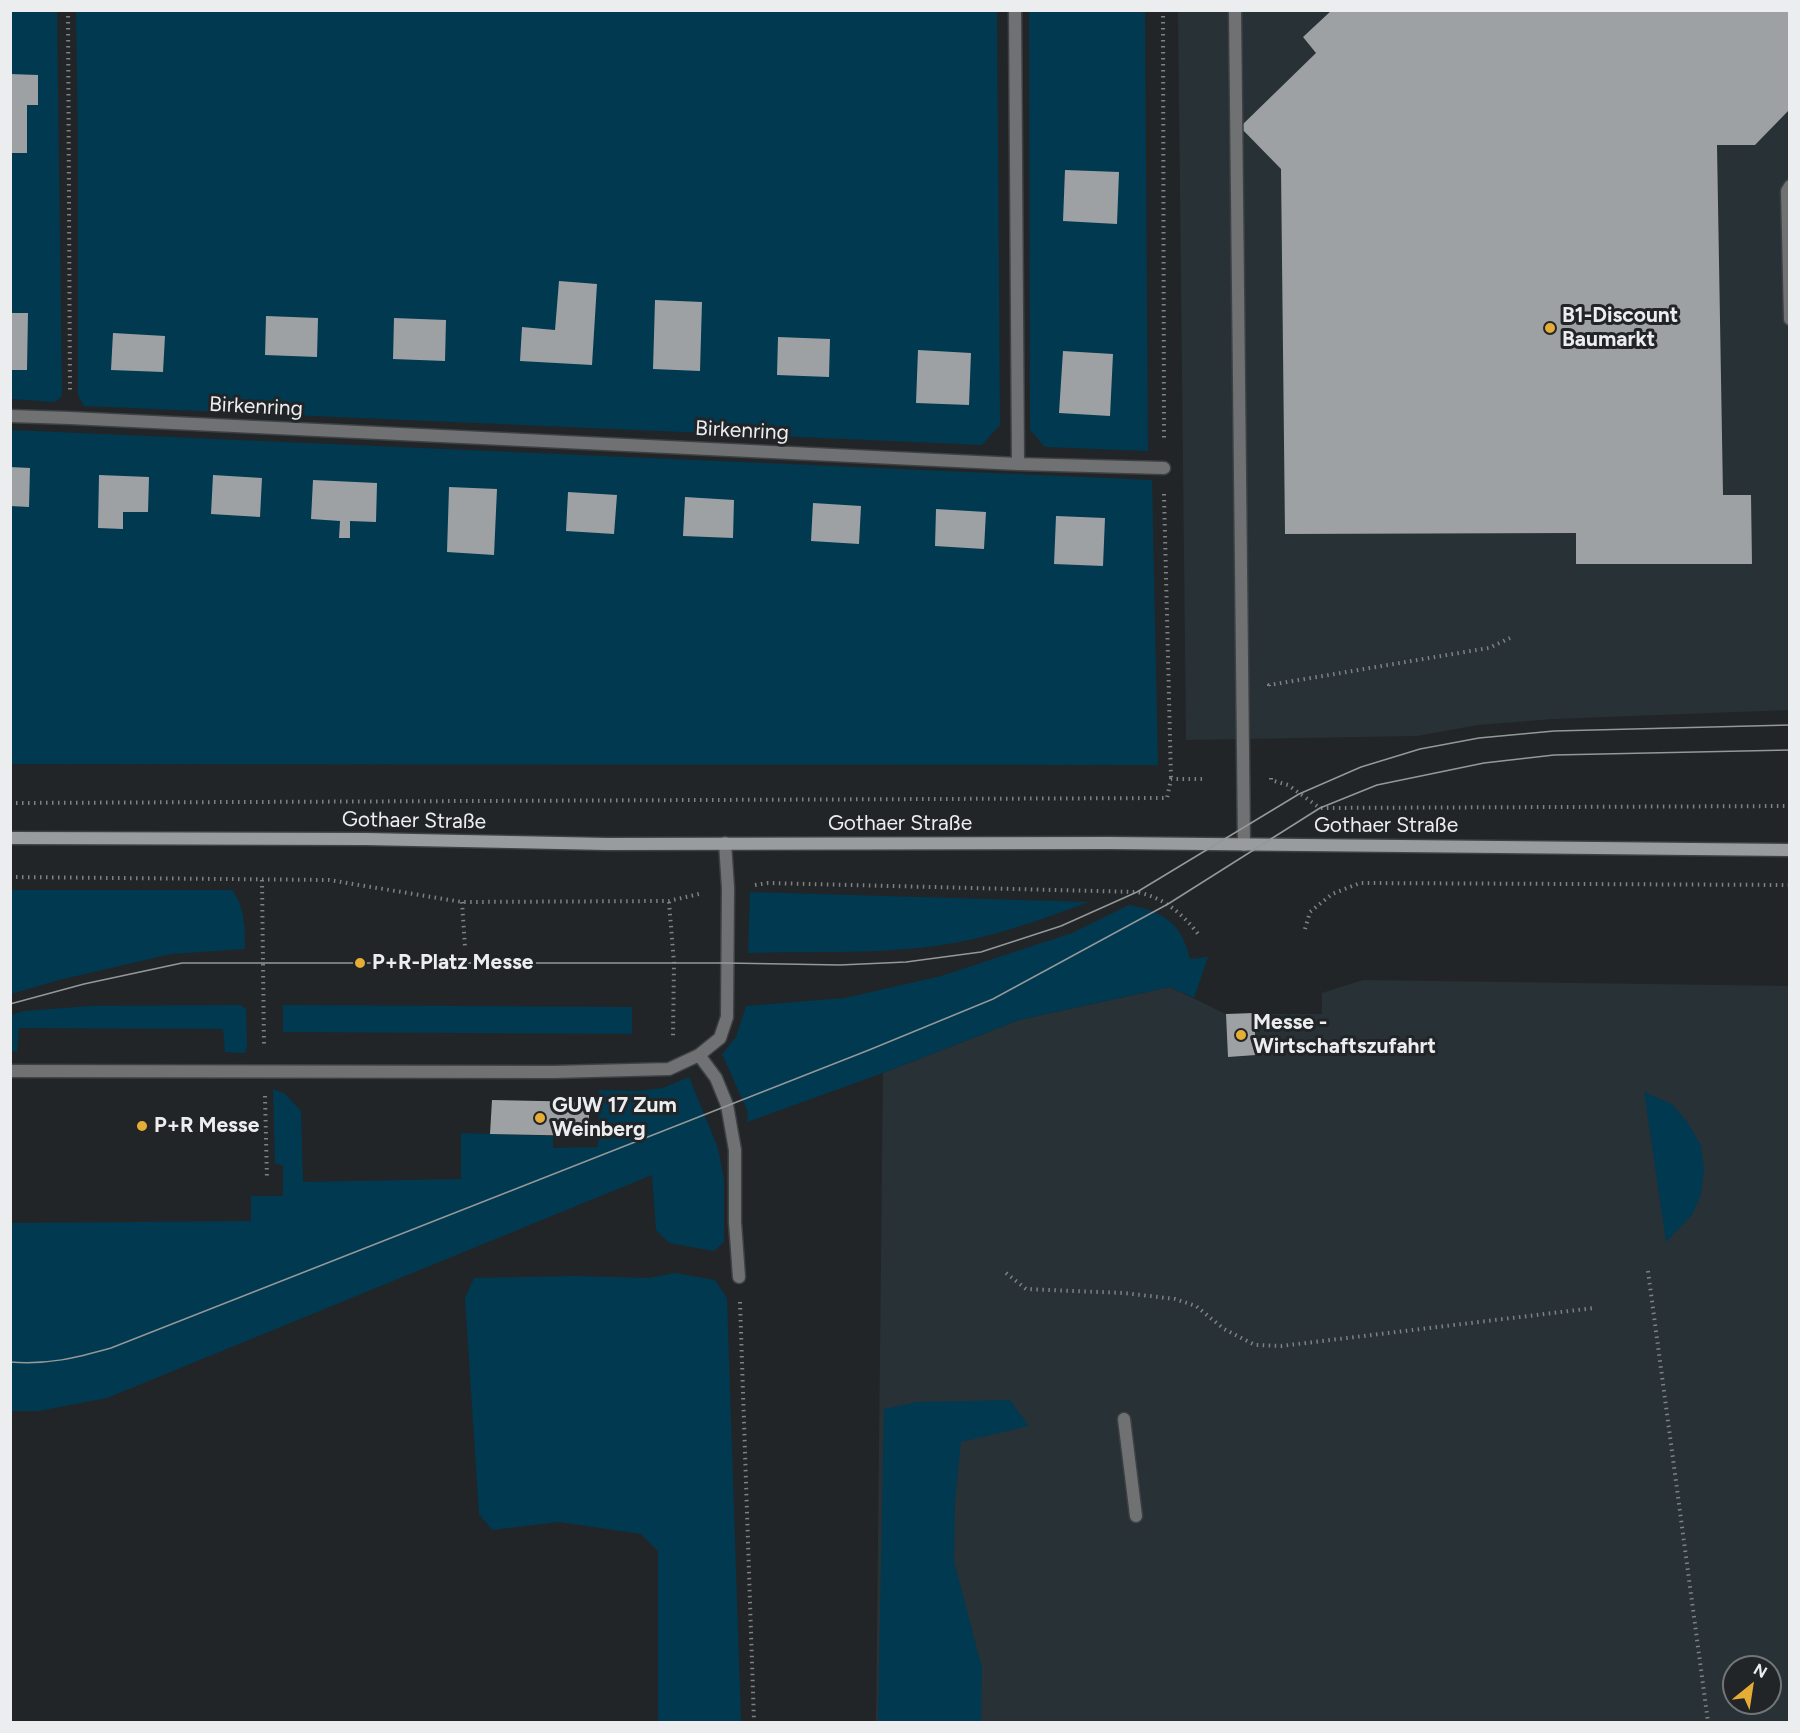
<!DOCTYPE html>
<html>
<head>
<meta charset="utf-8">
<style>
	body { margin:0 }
	#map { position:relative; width:1800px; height:1733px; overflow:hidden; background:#222527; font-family:Figtree,sans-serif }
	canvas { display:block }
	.frame { position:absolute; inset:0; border:12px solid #ebedee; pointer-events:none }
	.north { position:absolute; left:1722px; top:1655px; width:60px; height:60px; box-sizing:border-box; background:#222527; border:2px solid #727577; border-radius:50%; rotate:30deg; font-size:16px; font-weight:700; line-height:24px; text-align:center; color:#ebedee }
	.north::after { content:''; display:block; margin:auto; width:21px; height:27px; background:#e5ad35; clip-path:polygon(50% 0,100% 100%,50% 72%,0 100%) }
</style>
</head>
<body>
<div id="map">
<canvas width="1800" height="1733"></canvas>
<div class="frame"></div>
<div class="north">N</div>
</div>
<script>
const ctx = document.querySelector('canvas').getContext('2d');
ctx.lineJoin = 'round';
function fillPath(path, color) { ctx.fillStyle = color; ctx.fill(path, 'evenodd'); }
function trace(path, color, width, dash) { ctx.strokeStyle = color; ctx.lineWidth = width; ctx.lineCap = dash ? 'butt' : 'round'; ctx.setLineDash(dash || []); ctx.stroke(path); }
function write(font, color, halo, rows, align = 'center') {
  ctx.font = font + ' Figtree,sans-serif'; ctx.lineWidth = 6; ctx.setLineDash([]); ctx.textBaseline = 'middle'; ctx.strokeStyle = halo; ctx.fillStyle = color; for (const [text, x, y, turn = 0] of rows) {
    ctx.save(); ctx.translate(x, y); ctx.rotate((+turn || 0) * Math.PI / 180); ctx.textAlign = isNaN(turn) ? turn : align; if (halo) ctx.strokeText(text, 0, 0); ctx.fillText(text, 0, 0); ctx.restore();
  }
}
fillPath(new Path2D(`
	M1178 11H1789V710L1553 719 1478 725 1417 736 1186 740Z
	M1363 980 1789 986V1722H876L883 1073 1019 1020 1170 987 1226 1014H1322V993ZM1734 1667H1770V1703H1734Z`), '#283136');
fillPath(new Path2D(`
	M10 11H57L62 396 55 402 11 399Z
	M76 11H997L1000 425 982 445 84 406 78 395V140Z
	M1029 11H1145L1148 451 1045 447 1030 430Z
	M11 430 1152 480 1158 765 11 764Z
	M11 890H232C245 907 245 928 245 949L171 954 59 980 11 994Z
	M750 892 1089 902C1045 918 1000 935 954 943 887 955 816 951 748 953Z
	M1129 905C1164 911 1182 924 1190 959L1208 957 1194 998 1170 987 1019 1020 883 1073 747 1122 748 1112 722 1054 736 1037 746 1006 845 998 941 976 1072 933Z
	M240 1005 246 1009 247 1046 245 1053 225 1052 223 1029 19 1028 17 1052 11 1051V1015L24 1011 90 1006Z
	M283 1005 632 1007V1034L283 1032Z
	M689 1077 718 1148 724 1179V1242L714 1251 669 1243 656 1230 652 1175 107 1398 39 1411H11V1223L251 1221V1196H283V1165L275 1164 273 1089 284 1093 301 1111 303 1182 461 1179V1133L553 1136V1148L598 1147 599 1090 637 1091 663 1088Z
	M1644 1092 1672 1104 1688 1123 1701 1145 1704 1169 1701 1195 1692 1215 1666 1242Z
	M675 1273 715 1280 727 1298 741 1722H658V1551L641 1534 559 1522 492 1530 479 1514 465 1298 474 1278 576 1276 649 1278Z
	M1010 1400 1029 1426 961 1442 955 1502 954 1561 982 1668 981 1722H878L884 1409 917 1402Z`), '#003950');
fillPath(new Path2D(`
	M1332 10H1790V109L1755 145H1717L1723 495H1751L1752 564H1576V533L1285 534 1281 169 1240 127 1316 53 1303 37Z
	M10 74 38 75V105H27V153H10Z
	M1065 170 1119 172 1117 224 1063 221Z
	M559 281 597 284 592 365 520 361 522 327 555 330Z
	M655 300 702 302 700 371 653 369Z
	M10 313H28L27 370H10Z
	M266 316 318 318 317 357 265 355Z
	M394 318 446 320 445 361 393 359Z
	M113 333 165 336 163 372 111 370Z
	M778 337 830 339 829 377 777 375Z
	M918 350 971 353 969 405 916 403Z
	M1063 351 1113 354 1110 416 1059 413Z
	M10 467 30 468 29 507 10 506Z
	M99 475 149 477 148 512H123V529L98 528Z
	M213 475 262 478 260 517 211 514Z
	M313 480 377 483 376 522 350 521V538H339L340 521 311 519Z
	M449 487 497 489 494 555 447 552Z
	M568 492 617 495 614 534 566 531Z
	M685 497 734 500 733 538 683 536Z
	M813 503 861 506 859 544 811 541Z
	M936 509 986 512 984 549 935 546Z
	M1056 516 1105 518 1103 566 1054 564Z
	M1254 1013 1256 1055 1228 1057 1226 1014Z
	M492 1100 589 1102V1136L490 1134Z`), '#9da1a3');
const lane = new Path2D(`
	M1235 10 1244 845
	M1790 186 1787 191 1790 319
	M699 1055 716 1078 727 1105 735 1150V1222L739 1277
	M10 1071 553 1072 669 1069 699 1055 720 1038 727 1017 728 888 725 843
	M1124 1419 1136 1516`);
const street = new Path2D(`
	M10 416 70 418 1018 464 1015 10
	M1018 464 1164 468`);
const secondary = new Path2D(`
	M10 838 366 839 607 844 1109 843 1790 850`);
trace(lane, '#3e4143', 15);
trace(street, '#3e4143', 15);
trace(secondary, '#3e4143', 15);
trace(new Path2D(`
	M68 10 70 393
	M1163 10 1164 442
	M1164 494 1171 779
	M1269 686V685L1489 648 1510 638
	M1271 778V780L1288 785 1320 808 1790 806
	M10 803 1167 798 1171 779H1202
	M10 877 329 880 462 902 669 901 703 893
	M262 880 264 1046
	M755 885 768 883 1137 892C1164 898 1182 913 1199 935
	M462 902 465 947
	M669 902 674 963 673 1036 671 1037
	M1305 929 1310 912 1332 894 1360 883 1790 885
	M265 1096 267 1179
	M1648 1271 1708 1722
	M1006 1273 1026 1289 1124 1293 1175 1299 1196 1306 1224 1329 1255 1345 1281 1346 1594 1308
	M740 1302 754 1722`), '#7f8183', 4, [1.5, 4.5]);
trace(lane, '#6f7172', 12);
trace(street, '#6f7172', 12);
trace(secondary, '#999c9e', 12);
trace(new Path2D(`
	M10 1004 84 984 182 963H727L840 965 906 962 981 952 1061 926 1137 892 1299 794 1361 767 1420 749 1479 738 1554 731 1790 725
	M10 1362C48 1365 76 1358 111 1348L869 1050 993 999 1168 904 1320 808 1377 785 1484 763 1554 755 1790 750`), '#959899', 1.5);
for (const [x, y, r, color] of [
	[1550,328,6,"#e5ad35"],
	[360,963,6,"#e5ad35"],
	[1241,1035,6,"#e5ad35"],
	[540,1118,6,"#e5ad35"],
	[142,1126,6,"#e5ad35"]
]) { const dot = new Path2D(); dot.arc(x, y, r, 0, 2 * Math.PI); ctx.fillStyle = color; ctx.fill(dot); trace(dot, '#222527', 2); }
write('bold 21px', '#ebedee', '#222527', [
	["B1-Discount",1562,316],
	["Baumarkt",1562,340],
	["P+R-Platz Messe",372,963],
	["Messe -",1253,1023],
	["Wirtschaftszufahrt",1253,1047],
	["GUW 17 Zum",552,1106],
	["Weinberg",552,1130],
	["P+R Messe",154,1126]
], 'left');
write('21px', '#ebedee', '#222527', [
	["Birkenring",256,407,3],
	["Birkenring",742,431,3],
	["Gothaer Straße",414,821,1],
	["Gothaer Straße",900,824],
	["Gothaer Straße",1386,826]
]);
</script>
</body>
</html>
